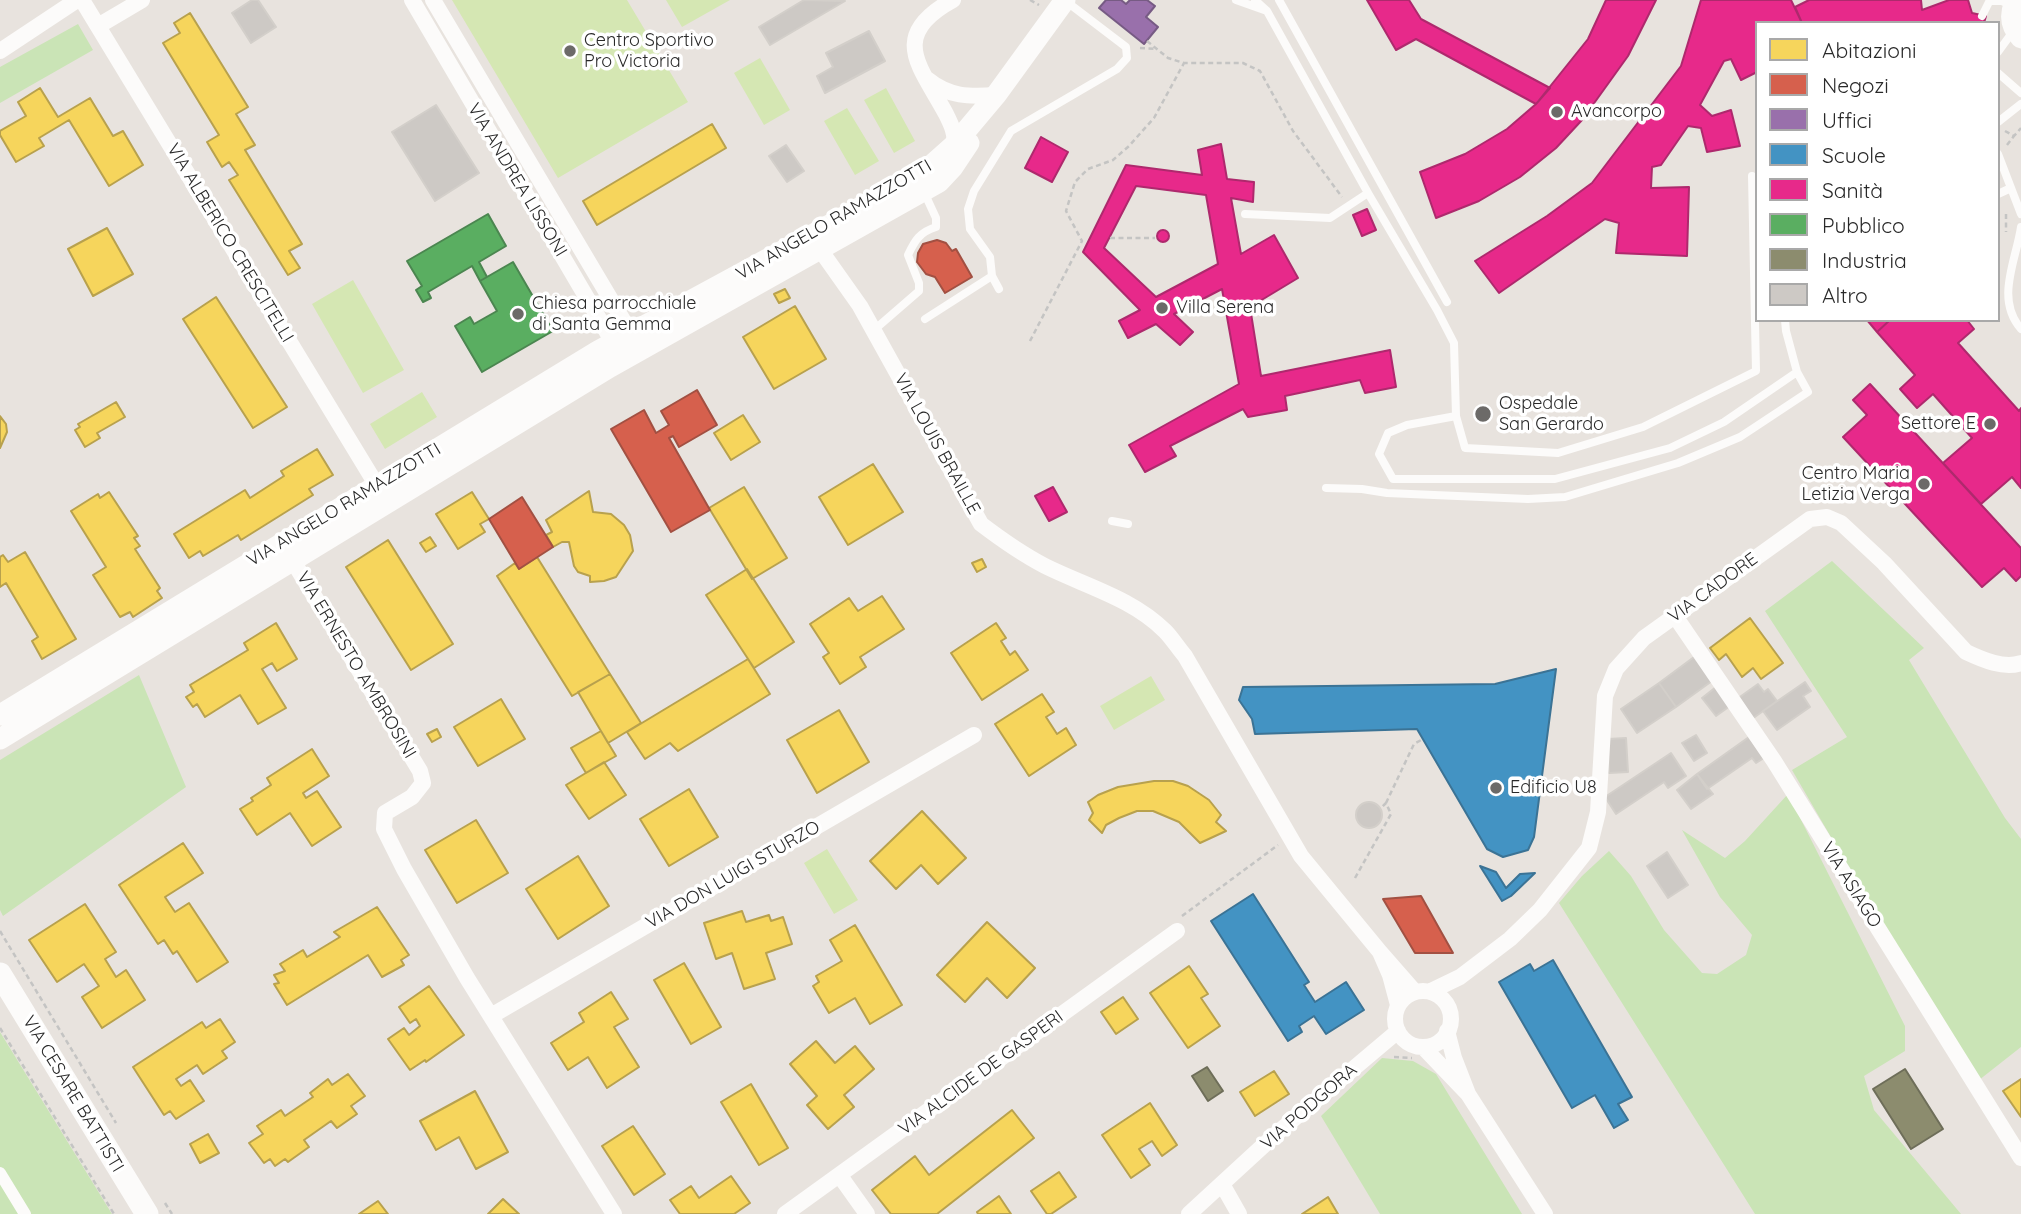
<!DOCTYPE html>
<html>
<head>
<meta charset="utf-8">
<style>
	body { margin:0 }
	#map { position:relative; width:2021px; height:1214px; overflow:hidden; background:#e8e3de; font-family:Quicksand,sans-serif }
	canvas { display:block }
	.legend { position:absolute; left:1755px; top:21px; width:245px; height:301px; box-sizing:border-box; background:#fff; border:2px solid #a9a9a9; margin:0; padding:9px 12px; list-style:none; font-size:21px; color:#292929 }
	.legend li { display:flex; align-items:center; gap:14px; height:35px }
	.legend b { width:35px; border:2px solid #a9a9a9 }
</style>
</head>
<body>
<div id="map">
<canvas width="2021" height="1214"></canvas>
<ul class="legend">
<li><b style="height:19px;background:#f6d55c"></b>Abitazioni</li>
<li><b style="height:19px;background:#d6604d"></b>Negozi</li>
<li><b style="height:19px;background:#9970ab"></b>Uffici</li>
<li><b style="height:19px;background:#4393c3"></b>Scuole</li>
<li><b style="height:19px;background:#e7298a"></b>Sanità</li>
<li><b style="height:19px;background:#5aae61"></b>Pubblico</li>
<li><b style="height:19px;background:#8c8c6e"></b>Industria</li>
<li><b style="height:19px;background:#cdc9c5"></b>Altro</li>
</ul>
</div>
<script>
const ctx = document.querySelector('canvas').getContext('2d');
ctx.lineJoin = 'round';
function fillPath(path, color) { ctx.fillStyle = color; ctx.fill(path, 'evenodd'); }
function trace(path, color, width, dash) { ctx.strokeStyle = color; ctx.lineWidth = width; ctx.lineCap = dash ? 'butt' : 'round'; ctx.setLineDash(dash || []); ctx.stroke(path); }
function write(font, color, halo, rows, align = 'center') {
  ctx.font = font + ' Quicksand,sans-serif'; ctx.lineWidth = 7; ctx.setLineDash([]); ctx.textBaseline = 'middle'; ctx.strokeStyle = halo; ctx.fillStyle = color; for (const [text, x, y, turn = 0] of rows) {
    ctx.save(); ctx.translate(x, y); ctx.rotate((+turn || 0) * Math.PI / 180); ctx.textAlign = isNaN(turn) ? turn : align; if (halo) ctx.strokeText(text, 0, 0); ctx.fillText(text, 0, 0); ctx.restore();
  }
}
fillPath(new Path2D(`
	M78 24 93 50 0 103V67Z
	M1832 561 1924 648 1909 660 2005 818 2021 839V1047L1974 1084 1792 770 1847 737 1765 611Z
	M139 675 186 787 3 916 0 910V760Z
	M1788 794 1905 1026V1051L1864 1076 1874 1110 1961 1214H1755L1559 903 1582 876 1609 851 1631 876 1664 930 1702 973 1717 974 1746 955 1752 935 1720 897 1682 830 1725 858 1745 841Z
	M0 1032 112 1214H0Z
	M1382 1058 1413 1061 1436 1074 1522 1214H1380L1321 1116Z`), '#cae4b6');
fillPath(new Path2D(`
	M452 0H627L688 102 558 178Z
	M666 0H730L682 27Z
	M760 58 790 110 764 125 734 73Z
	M886 88 915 141 894 153 864 100Z
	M847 108 879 161 855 175 824 121Z
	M353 280 404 370 363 393 312 304Z
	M422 392 437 417 385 449 370 424Z
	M1151 676 1165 700 1114 730 1100 706Z
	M827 849 858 900 834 914 804 863Z`), '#d5e7b3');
const homes = new Path2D(`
	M190 13 248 107 236 114 255 145 245 150 302 244 289 251 300 268 288 275 229 180 238 175 229 162 222 167 207 142 219 135 163 43 180 33 174 23Z
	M40 88 58 117 90 98 113 136 123 131 143 165 109 186 69 120 39 138 44 146 16 162 0 135V131L26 116 18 102Z
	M712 124 726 148 597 225 583 201Z
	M107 228 133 274 93 296 68 249Z
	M785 289 790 298 779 303 774 294Z
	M216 297 287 407 253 428 183 319Z
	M795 306 826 359 774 389 743 337Z
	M116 402 125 417 97 433 100 438 85 447 75 430 80 427 78 424Z
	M743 415 760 442 731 460 714 433Z
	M0 416 6 424 7 432 0 448Z
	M317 449 333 475 309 489 313 495 241 540 238 535 203 556 200 551 189 558 174 534 245 490 250 498 284 476 281 471Z
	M873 464 903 512 848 545 819 497Z
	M744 487 787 558 752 579 709 508Z
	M589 491 593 512 611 514 624 525 630 535 633 551 616 577 604 581 590 582V576L578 572 574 566 569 542H562L553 547 546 535 552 532 546 520Z
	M109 492 138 536 134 538 140 546 135 549 160 588 157 591 162 598 133 617 130 612 120 617 93 575 106 567 71 511 98 494 100 498Z
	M472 492 489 519 480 524 485 532 458 549 436 514Z
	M430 537 436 546 426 552 420 543Z
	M388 540 453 644 411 670 346 567Z
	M25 552 76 639 42 659 32 641 38 637 6 583 0 587V557L3 555 8 562Z
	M537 557 610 674 572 696 497 576 515 563 519 569Z
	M982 559 986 567 977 572 972 563Z
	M747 569 794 642 754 668 706 595Z
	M882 596 904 629 860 657 866 667 840 684 823 657 829 653 810 624 849 598 858 611Z
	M1750 618 1783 663 1761 679 1753 668 1742 677 1726 654 1719 660 1710 648Z
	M276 623 297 659 277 671 272 663 262 669 286 708 258 724 240 695 205 717 197 704 193 707 186 697 194 692 190 685 248 650 244 643Z
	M996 623 1006 638 1001 641 1010 655 1015 651 1028 670 982 700 951 653Z
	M748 659 770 694 678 751 670 743 645 759 627 732Z
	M610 674 641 723 608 743 578 692Z
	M1042 694 1054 712 1046 717 1057 734 1066 728 1076 745 1029 776 995 724Z
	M501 699 525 739 478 766 454 727Z
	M839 710 869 762 817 793 787 740Z
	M437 729 441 737 432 742 427 734Z
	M601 731 616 756 586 773 571 748Z
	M312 749 329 776 303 793 306 798 317 791 341 827 312 846 290 813 257 835 240 809 253 801 251 798 271 785 267 778Z
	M604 762 626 795 589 819 566 785Z
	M1154 781H1173L1188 786 1209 800 1221 815 1216 822 1226 831 1200 843 1179 822 1153 811H1137L1119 818 1106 825 1102 833 1089 820 1093 813 1088 802 1098 795 1118 787Z
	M689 789 718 837 669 866 640 819Z
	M922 811 966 858 938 884 921 865 896 889 870 861Z
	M476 820 508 873 457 903 425 850Z
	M183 843 203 873 165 897 175 912 189 903 228 962 197 982 177 951 173 954 164 940 158 944 119 885Z
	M578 856 609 906 558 939 526 889Z
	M85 904 116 952 105 959 116 977 126 970 145 1000 102 1028 82 997 99 986 84 964 57 982 29 940Z
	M377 907 409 955 401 960 404 965 382 977 368 955 287 1005 274 984 279 983 274 975 285 971 280 964 303 950 307 957 340 937 334 932Z
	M742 911 746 922 769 915 771 921 783 917 792 944 766 953 775 979 744 989 732 953 716 959 704 923Z
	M987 922 1035 968 1007 998 987 978 965 1002 937 975Z
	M855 925 902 1005 870 1024 855 998 829 1013 813 986 819 982 816 976 842 961 830 940Z
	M684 963 721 1027 691 1044 654 980Z
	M1189 966 1208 994 1201 998 1220 1026 1188 1048 1150 993Z
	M429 986 464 1035 426 1062 425 1060 410 1070 388 1039 404 1028 409 1035 420 1026 416 1019 410 1023 399 1007Z
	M611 992 628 1019 614 1027 639 1067 607 1088 588 1057 568 1070 551 1043 584 1022 579 1013Z
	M1123 997 1138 1019 1116 1034 1101 1012Z
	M220 1019 235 1042 222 1051 227 1058 203 1074 197 1065 176 1079 181 1086 190 1080 204 1101 176 1119 170 1111 164 1115 133 1067 202 1022 206 1028Z
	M816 1041 835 1063 855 1046 874 1069 844 1095 854 1107 828 1129 807 1105 817 1096 790 1064Z
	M1274 1071 1289 1094 1255 1116 1240 1092Z
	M348 1074 365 1096 351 1106 357 1114 337 1128 331 1121 304 1140 309 1147 288 1162 285 1159 275 1166 270 1159 264 1163 249 1143 263 1134 257 1126 281 1110 285 1116 313 1097 310 1093 328 1079 332 1085Z
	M2021 1079V1117L2003 1091Z
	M751 1084 788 1148 759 1165 721 1102Z
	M475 1091 508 1152 476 1169 459 1137 436 1150 420 1121Z
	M1150 1103 1177 1145 1162 1156 1152 1141 1139 1149 1150 1165 1131 1178 1102 1135Z
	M1012 1110 1034 1138 937 1214H891L872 1190 915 1156 929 1175Z
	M633 1126 665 1174 634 1195 602 1146Z
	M208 1134 219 1153 200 1163 190 1144Z
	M1059 1172 1076 1197 1051 1214H1047L1031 1191Z
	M731 1176 750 1203 734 1214H680L670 1200 691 1186 699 1198Z
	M999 1196 1011 1214H978L977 1212Z
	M1328 1197 1338 1214H1302Z
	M503 1199 519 1214H488Z
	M378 1201 388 1214H359Z`);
fillPath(homes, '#f6d55c');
trace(homes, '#b8a14d', 2);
const shops = new Path2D(`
	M937 240 946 243 952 251 956 249 972 277 945 293 935 277 926 274 917 262 918 253 923 244Z
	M697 390 717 425 679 447 673 436 669 438 710 510 671 532 611 429 644 410 656 433 669 425 661 411Z
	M522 497 553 547 519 569 489 519Z
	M1421 896 1453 953H1415L1383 899Z`);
fillPath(shops, '#d6604d');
trace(shops, '#a25042', 2);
const offices = new Path2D(`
	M1106 0H1121L1126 4 1130 0H1147L1155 6 1146 17 1158 27 1144 44 1099 8Z`);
fillPath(offices, '#9970ab');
trace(offices, '#775b84', 2);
const schools = new Path2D(`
	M1556 669 1534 837 1528 850 1503 857 1487 849 1417 729 1255 734 1252 719 1239 700 1243 687 1495 684Z
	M1480 866 1496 872 1506 888 1520 874 1535 873 1511 896 1502 901Z
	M1253 894 1309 982 1304 985 1315 1002 1346 982 1364 1010 1326 1034 1314 1016 1299 1026 1302 1032 1288 1041 1211 921Z
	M1553 960 1632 1097 1618 1104 1628 1120 1614 1128 1595 1095 1572 1108 1499 982 1530 964 1534 971Z`);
fillPath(schools, '#4393c3');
trace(schools, '#3b7395', 2);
const health = new Path2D(`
	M1367 0H1409L1421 19 1550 88 1536 104 1416 39 1396 50Z
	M1606 0H1656L1628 56 1582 120 1556 148 1520 177 1479 201 1436 218 1420 172 1465 154 1507 129 1536 104 1588 39Z
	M1701 0H1791L1802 23H1757V72L1741 80 1731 59 1724 61 1700 105 1712 116 1731 110 1740 146 1707 152 1701 128 1688 126 1661 165 1652 167 1651 188 1689 187 1687 256 1616 253 1619 223 1605 219 1499 293 1475 261 1547 216 1592 183 1681 66Z
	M1809 0H1921L1922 10 1949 0H1968L1972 13 1986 16 1984 23H1802L1795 7Z
	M1041 137 1068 152 1052 182 1025 168Z
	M1221 144 1227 179 1254 182 1253 202 1231 198 1241 254 1274 235 1298 278 1250 307 1261 376 1390 350 1396 387 1365 393 1360 380 1285 396 1287 410 1248 417 1243 409 1170 446 1176 456 1145 472 1129 445 1239 384 1222 289 1174 314 1193 332 1180 345 1156 324 1128 338 1119 321 1140 310 1083 252 1126 165 1202 175 1198 150ZM1136 186 1206 195 1218 264 1156 297 1104 248Z
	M1367 209 1376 230 1362 236 1353 215Z
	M1157 236a6 6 0 1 1 12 0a6 6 0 1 1-12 0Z
	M1867 320H1890L1877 332Z
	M1890 320H1967L1974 329 1958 343 2019 411 2021 408V488L2012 477 1981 504 1943 463 1972 438 1933 394 1917 408 1900 389 1915 375 1877 332Z
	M1870 384 2021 548V576L2016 581 2004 568 1982 587 1843 437 1867 415 1853 400Z
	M1053 487 1067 512 1049 521 1035 496Z`);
fillPath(health, '#e7298a');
trace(health, '#ae296d', 2);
const public = new Path2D(`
	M488 214 506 246 479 262 487 277 480 281 472 266 428 292 431 298 423 302 416 290 422 286 407 261Z
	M513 262 553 331 482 372 455 326 470 317 474 324 497 311 480 281Z`);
fillPath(public, '#5aae61');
trace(public, '#4b8650', 2);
const industry = new Path2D(`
	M1207 1067 1223 1091 1208 1101 1192 1076Z
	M1905 1069 1943 1129 1911 1149 1873 1089Z`);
fillPath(industry, '#8c8c6e');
trace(industry, '#6e6e59', 2);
const building = new Path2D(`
	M252 0H258L276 27 251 43 232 13Z
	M804 0 845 1 770 45 759 27Z
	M869 31 885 61 825 93 817 76 833 67 826 53Z
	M436 105 479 173 435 201 392 132Z
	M786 145 804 171 787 182 769 156Z
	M1694 657 1712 681 1676 707 1659 683Z
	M1805 682 1811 691 1803 696 1810 707 1777 730 1763 711Z
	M1659 683 1676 707 1637 733 1621 709Z
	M1758 684 1764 692 1768 689 1777 701 1752 719 1737 699Z
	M1716 687 1730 706 1716 716 1702 698Z
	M1696 735 1707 753 1694 761 1682 743Z
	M1749 737 1764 758 1756 763 1752 758 1707 789 1697 774Z
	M1626 738 1628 772 1609 773 1608 739Z
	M1671 753 1686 776 1668 788 1664 782 1616 814 1605 797Z
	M1697 774 1713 794 1691 809 1677 790Z
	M1356 815a13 13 0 1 1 26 0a13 13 0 1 1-26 0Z
	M1667 852 1688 885 1668 898 1647 866Z`);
fillPath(building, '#cdc9c5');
trace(building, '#d3cfca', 2);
trace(new Path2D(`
	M1030 0 1039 5
	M1147 41 1168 58 1184 63H1243L1260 71 1293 131 1342 197
	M1140 48 1157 49
	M2005 131 2014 136 2021 128
	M2007 145 2014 136
	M2006 214V232
	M1110 238H1155
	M1030 341 1082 241 1066 211 1075 182 1088 169 1113 160 1129 146 1154 118 1184 63
	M1386 803 1414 744 1423 739
	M1355 878 1391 814 1386 803 1381 808
	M1182 916 1278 845
	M0 931 116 1123
	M0 1028 114 1214
	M1394 1057 1412 1058
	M165 1203 172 1214`), '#c4c4c3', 2.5, [5, 3.5]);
trace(new Path2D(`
	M1236 0 1267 11 1255 0
	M1279 0 1447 302
	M1991 1H2002L2011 5
	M1267 11 1368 193
	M1982 16 1990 0
	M1998 52 2014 30
	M1998 73 2021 93
	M1998 122 2021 104
	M1998 154 2021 214
	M1998 194 2011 188
	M1245 214 1330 218 1368 193 1437 310 1454 343 1456 416 1465 448 1558 453 1643 427 1756 371 1752 176
	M2021 227C2016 261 1995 299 2021 329
	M999 289 992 276 990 257 970 229 968 209 974 191 1011 131 1117 69 1127 58 1126 47 1067 2
	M925 319 992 276
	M874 330 919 291V283L908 255C915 240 920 232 936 227V218L924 192
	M1456 416 1407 425 1388 433 1379 454 1393 479H1555L1670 448 1724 422 1797 372 1786 331 1785 320
	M1326 488 1362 489 1387 493 1528 499 1565 497 1678 463 1740 437 1808 392 1797 372
	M1112 521 1128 524`), '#fcfbfa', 8);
trace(new Path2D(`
	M0 1173 25 1214`), '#fcfbfa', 12);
trace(new Path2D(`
	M82 0 382 494
	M412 0 618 351
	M433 0 636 342
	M953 0C887 36 921 67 946 114 951 124 956 134 954 145
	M98 26 142 0
	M0 51 77 0
	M927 79C949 97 969 97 996 95
	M814 241 860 306 981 524C1002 540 1022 554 1045 566 1085 586 1132 598 1165 631 1172 638 1178 648 1185 656L1301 856 1380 952
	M293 561 420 771 423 783 412 797 385 813 384 829 404 869 467 978 614 1214
	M1675 616 1774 761 2021 1158
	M1431 991 1460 977 1510 939 1540 910 1589 848 1598 812 1605 696 1616 669 1644 638 1810 519 1827 517 1841 523 1884 563 1966 652C1983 660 2004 669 2021 663
	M1395 1019a28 28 0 1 1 56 0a28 28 0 1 1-56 0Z
	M1398 1005 1390 975 1380 952 1415 992
	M491 1016 974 735
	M1424 1048 1468 1094 1454 1058 1447 1031
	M1468 1094 1545 1214
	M840 1176 867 1214
	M1222 1184 1239 1214
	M785 1214 1177 931
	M1189 1214 1276 1134 1398 1031`), '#fcfbfa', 16);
trace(new Path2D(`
	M2016 0C2009 14 2010 26 2021 38
	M0 715 598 351 810 236 927 169 954 145 996 95 1065 0
	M0 739 610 367 939 182 953 167 969 143`), '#fcfbfa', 21);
trace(new Path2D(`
	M0 974 147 1214`), '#fcfbfa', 23);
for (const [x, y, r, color] of [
	[570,51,7,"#6c6a68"],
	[1557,112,7,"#6c6a68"],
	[1162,308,7,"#6c6a68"],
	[518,314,7,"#6c6a68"],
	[1483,414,9,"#6c6a68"],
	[1990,424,7,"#6c6a68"],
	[1924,484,7,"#6c6a68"],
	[1496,788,7,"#6c6a68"]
]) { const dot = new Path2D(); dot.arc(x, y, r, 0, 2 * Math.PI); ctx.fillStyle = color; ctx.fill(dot); trace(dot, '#fff', 2.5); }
write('18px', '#292929', '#fff', [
	["Centro Sportivo",584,41],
	["Pro Victoria",584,62],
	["Avancorpo",1571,112],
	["Chiesa parrocchiale",532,304],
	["di Santa Gemma",532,325],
	["Villa Serena",1176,308],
	["Ospedale",1499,404],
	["San Gerardo",1499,425],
	["Settore E",1976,424,"right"],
	["Centro Maria",1910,474,"right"],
	["Letizia Verga",1910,495,"right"],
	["Edificio U8",1510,788]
], 'left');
write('18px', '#292929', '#fff', [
	["VIA ANDREA LISSONI",517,180,59],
	["VIA ANGELO RAMAZZOTTI",834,220,-30],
	["VIA ALBERICO CRESCITELLI",230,243,59],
	["VIA LOUIS BRAILLE",937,444,61],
	["VIA ANGELO RAMAZZOTTI",344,505,-31],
	["VIA CADORE",1713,588,-36],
	["VIA ERNESTO AMBROSINI",356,665,59],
	["VIA DON LUIGI STURZO",733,875,-30],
	["VIA ASIAGO",1851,885,58],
	["VIA ALCIDE DE GASPERI",981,1073,-36],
	["VIA CESARE BATTISTI",73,1094,59],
	["VIA PODGORA",1309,1107,-41]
]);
</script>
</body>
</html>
